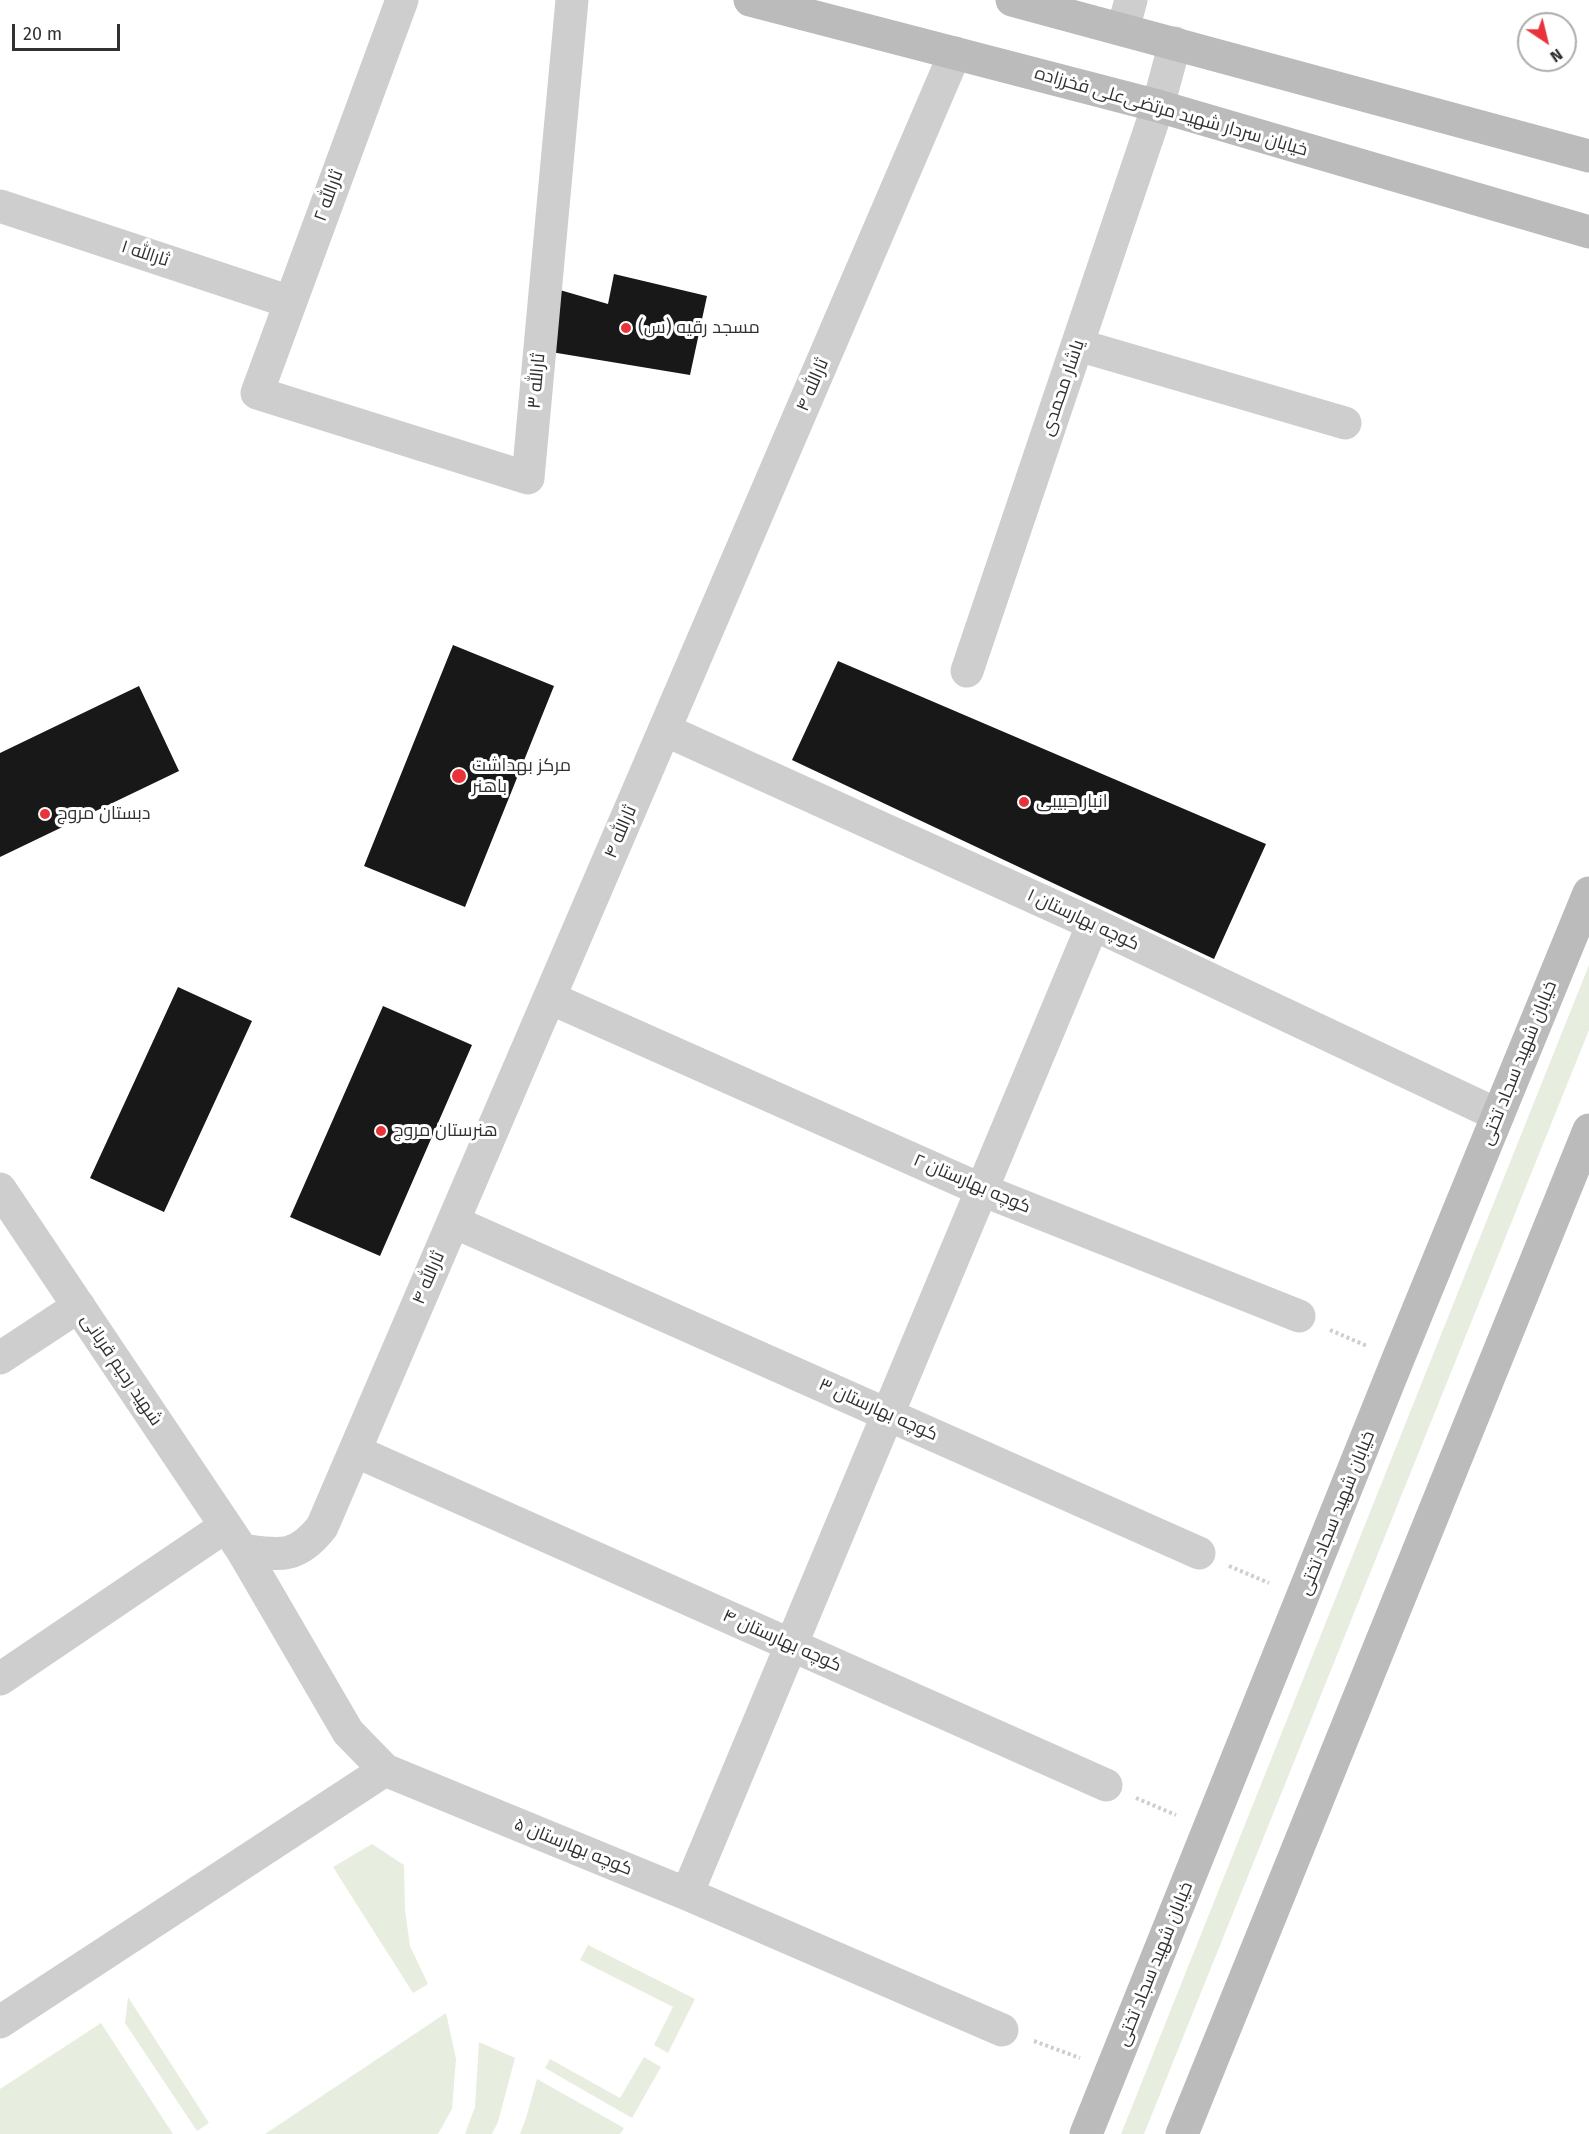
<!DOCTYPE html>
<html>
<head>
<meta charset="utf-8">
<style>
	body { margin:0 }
	#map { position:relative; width:1589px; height:2134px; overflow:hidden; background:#fff; font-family:"Fira Sans",sans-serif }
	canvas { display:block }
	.north { position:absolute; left:1517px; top:12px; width:60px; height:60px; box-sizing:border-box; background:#fff; border:2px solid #adadad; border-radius:50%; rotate:145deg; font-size:16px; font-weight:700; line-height:24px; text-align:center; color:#313131 }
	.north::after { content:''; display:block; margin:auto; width:21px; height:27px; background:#e9333b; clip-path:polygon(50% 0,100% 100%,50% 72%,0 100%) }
	.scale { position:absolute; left:12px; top:24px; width:108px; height:27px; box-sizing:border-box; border:3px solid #313131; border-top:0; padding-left:8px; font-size:18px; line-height:21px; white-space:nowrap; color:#313131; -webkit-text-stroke:4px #fff; paint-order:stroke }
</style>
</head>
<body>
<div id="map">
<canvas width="1589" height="2134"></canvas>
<div class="north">N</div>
<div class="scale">20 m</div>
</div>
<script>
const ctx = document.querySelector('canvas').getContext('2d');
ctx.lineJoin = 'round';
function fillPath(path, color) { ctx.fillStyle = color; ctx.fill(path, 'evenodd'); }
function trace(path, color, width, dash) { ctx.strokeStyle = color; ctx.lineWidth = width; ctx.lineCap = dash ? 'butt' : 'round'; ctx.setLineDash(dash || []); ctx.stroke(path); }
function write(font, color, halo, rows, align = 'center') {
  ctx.font = font + ' "Fira Sans",Cairo,sans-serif'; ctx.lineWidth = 6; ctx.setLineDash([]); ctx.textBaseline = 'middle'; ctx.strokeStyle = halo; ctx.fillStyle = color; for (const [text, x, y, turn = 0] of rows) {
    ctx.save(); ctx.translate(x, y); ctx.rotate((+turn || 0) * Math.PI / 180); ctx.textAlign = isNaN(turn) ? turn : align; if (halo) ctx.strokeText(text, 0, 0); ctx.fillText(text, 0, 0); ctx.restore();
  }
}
fillPath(new Path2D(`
	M1589 965V1030L1144 2134H1121Z
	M372 1844 404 1865 405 1910 410 1946 428 1984 413 1993 333 1867Z
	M588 1945 695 1999 668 2053 654 2045 673 2007 580 1960Z
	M128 1997 209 2123 197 2131 125 2023Z
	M446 2013 456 2059 452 2109 438 2134H265Z
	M101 2023 173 2134H0V2089Z
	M479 2042 515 2058 498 2122 492 2134H465L475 2107Z
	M644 2057 661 2067 632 2118 545 2068 550 2059 620 2098Z
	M537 2079 624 2128 620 2134H520L526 2118Z`), '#e7eedf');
fillPath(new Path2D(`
	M614 274 707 296 690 375 551 352 553 288 608 304Z
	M453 645 554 686 465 907 364 866Z
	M838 661 1266 844 1214 959 792 760Z
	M139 686 179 771 0 857V753Z
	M178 987 252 1021 164 1212 90 1178Z
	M383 1006 472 1045 380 1256 290 1217Z`), '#181818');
trace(new Path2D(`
	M1330 1330 1367 1346
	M1229 1566 1269 1583
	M1136 1798 1176 1815
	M1034 2041 1080 2058`), '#cecece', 4, [3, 3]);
trace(new Path2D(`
	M402 0 257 393 528 478 572 0
	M1123 29 1131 0
	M0 206 290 302
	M1078 345 1345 423
	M967 671 1158 106 1175 43
	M665 730 1093 924 1498 1115
	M550 998 982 1190 1299 1316
	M0 1189 242 1550 348 1732 385 1770 687 1894 1002 2030
	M454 1222 1199 1553
	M0 1358 79 1306
	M355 1451 1106 1785
	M242 1550C279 1555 296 1560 322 1527L955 53
	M0 1679 226 1526
	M687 1894 1093 924
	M0 2022 385 1770`), '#cecece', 33);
trace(new Path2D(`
	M750 0 1158 106 1589 232
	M1012 0 1589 156
	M1086 2134 1398 1359 1589 893
	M1182 2134 1589 1130`), '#bbb', 33);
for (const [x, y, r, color] of [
	[626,328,6,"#e9333b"],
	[459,776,8,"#e9333b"],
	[1024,802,6,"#e9333b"],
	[45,814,6,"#e9333b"],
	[381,1131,6,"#e9333b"]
]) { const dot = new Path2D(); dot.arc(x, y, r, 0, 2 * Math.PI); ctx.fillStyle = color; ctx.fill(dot); trace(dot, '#fff', 2); }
write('18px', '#313131', '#fff', [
	["خیابان سردار شهید مرتضی‌علی فخرزاده",1171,112,16],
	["ثارالله ۲",329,196,-70],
	["ثارالله ۱",145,254,18],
	["ثارالله ۳",537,381,-85],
	["ثارالله ۴",813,385,-67],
	["یاشار محمدی",1063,388,-71],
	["ثارالله ۴",621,832,-67],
	["کوچه بهارستان ۱",1083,920,25],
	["خیابان شهید سجاد تختی",1519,1063,-68],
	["کوچه بهارستان ۲",972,1184,23],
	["ثارالله ۴",429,1278,-67],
	["شهید رحیم قربانی",121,1370,56],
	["کوچه بهارستان ۳",878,1410,24],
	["خیابان شهید سجاد تختی",1337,1513,-68],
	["کوچه بهارستان ۴",782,1641,24],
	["کوچه بهارستان ۵",573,1847,22],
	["خیابان شهید سجاد تختی",1155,1964,-68]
]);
write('18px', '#313131', '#fff', [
	["مسجد رقیه (س)",638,328],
	["مرکز بهداشت",472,766],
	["باهنر",472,787],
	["انبار حبیبی",1036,802],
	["دبستان مروج",57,814],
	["هنرستان مروج",393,1131]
], 'left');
</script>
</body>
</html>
